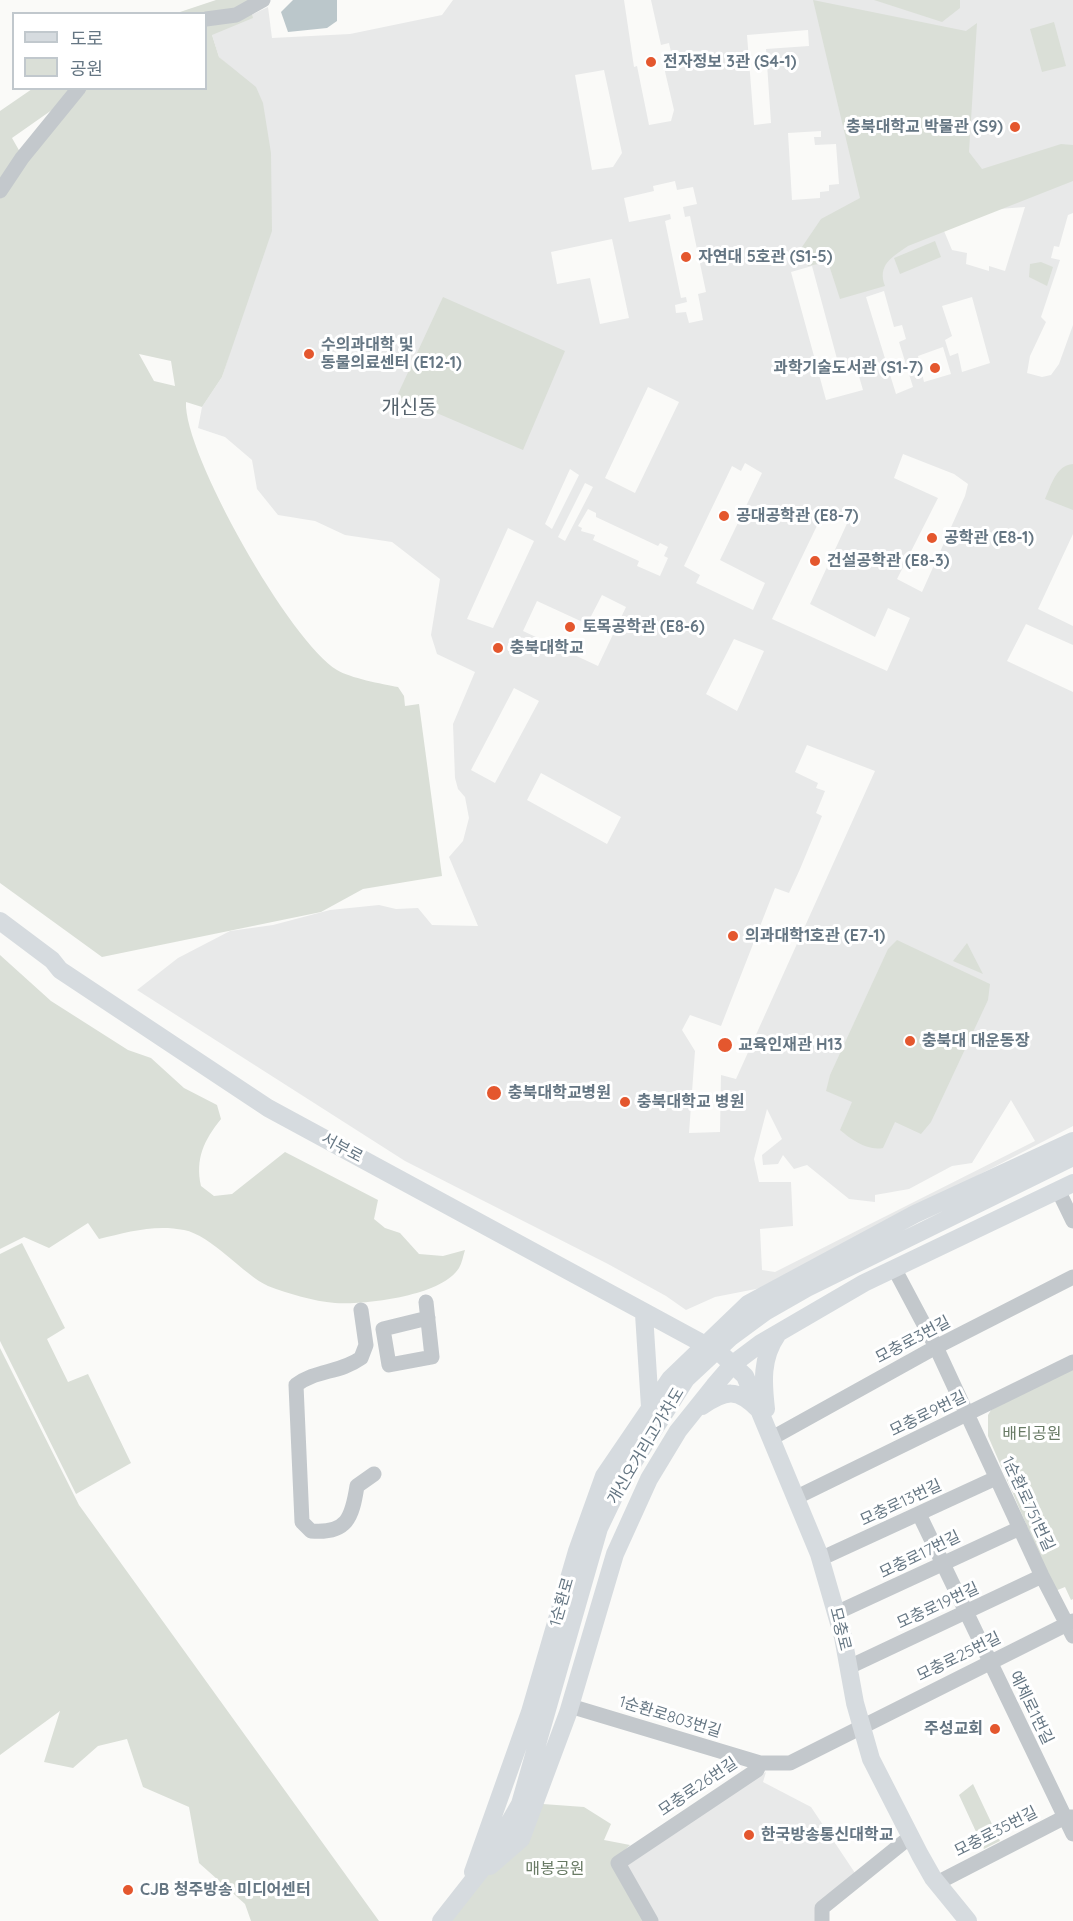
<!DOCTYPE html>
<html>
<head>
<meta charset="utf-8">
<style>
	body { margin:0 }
	#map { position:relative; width:1073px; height:1921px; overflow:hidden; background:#fafaf8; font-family:Quicksand,"Noto Sans KR",sans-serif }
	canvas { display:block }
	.legend { position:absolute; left:12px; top:12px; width:195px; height:78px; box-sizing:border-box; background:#fff; border:2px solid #c1c8cd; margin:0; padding:8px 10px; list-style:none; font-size:18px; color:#657683 }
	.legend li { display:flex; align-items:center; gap:12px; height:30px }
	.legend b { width:30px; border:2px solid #c1c8cd }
</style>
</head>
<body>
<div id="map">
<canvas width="1073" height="1921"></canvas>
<ul class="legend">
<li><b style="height:8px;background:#d6dbdf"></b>도로</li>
<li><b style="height:16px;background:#dadfd7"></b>공원</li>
</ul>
</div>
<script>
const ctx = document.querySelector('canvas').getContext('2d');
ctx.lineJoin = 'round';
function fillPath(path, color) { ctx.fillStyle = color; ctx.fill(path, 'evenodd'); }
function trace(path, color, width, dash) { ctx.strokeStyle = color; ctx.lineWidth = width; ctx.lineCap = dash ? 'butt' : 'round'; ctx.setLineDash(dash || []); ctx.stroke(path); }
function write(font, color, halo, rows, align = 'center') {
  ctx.font = font + ' Quicksand,"Noto Sans KR",sans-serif'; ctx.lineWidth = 6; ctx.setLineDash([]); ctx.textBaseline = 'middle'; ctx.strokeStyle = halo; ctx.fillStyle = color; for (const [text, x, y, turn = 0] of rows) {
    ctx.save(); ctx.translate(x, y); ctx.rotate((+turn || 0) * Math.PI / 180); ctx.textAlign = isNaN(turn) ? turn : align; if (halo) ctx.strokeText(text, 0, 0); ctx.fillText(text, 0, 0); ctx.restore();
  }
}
fillPath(new Path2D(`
	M453 0H624L634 67 637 66 649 125 671 121 674 110 663 63 673 61 669 43 661 45 651 0H1073V213L1068 215 1059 247 1054 246 1051 258 1060 260 1041 317 1046 322 1030 356 1027 373 1042 377 1051 375 1059 364 1073 325V534L1038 609 1073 626V645L1026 624 1007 661 1073 692V1126L761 1288 715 1297 686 1310 666 1296 608 1264 405 1161 137 990 178 958 230 931 273 925 330 910 379 905 396 909 418 908 432 925 478 926 449 857 463 841 469 818 465 797 458 789 455 778 453 724 475 672 437 654 431 635 440 579 392 542 345 535 315 521 278 515 257 489 252 460 225 437 198 428 202 407 222 377 238 326 230 67 219 57 212 35 216 21 249 16 268 7 272 38 350 34 442 15ZM808 30 809 46 766 49 771 123 754 125 747 35ZM604 70 622 153 613 167 592 170 575 75ZM821 131V137H814L815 145 836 144 839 184 829 185V191L820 192V198L792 200 788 133ZM675 181 677 190 693 187 697 204 683 207 685 217 690 216 706 292 698 294 703 320 689 323 686 312 676 313 675 305 687 302 686 297 681 298 665 221 671 219 670 214 629 222 624 198 654 191 653 186ZM1025 207 1005 271 989 266V271L966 264 967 253 952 250 944 231 999 209ZM612 239 629 318 600 324 590 278 557 284 551 252ZM812 266 840 370 856 366 863 390 826 400 791 272ZM884 291 894 327 902 325 906 339 899 342 913 387 896 394 866 297ZM972 297 990 363 962 372 958 353 950 356 945 340 952 336 942 306ZM943 347 951 374 924 382 918 356ZM648 387 679 402 635 493 605 478ZM903 454 954 474 968 484 965 496 922 592 897 579 938 498 894 478ZM745 463 762 473 720 560 765 583 753 610 696 583 700 575 684 566 732 466 741 471ZM570 469 579 475 552 529 545 524ZM585 483 593 487 565 541 558 537ZM826 507 850 517 810 604 875 637 888 608 910 618 887 671 772 619ZM588 509 596 513V517L658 546 660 543 668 547 664 556 668 558 660 576 637 566 639 561 593 540 595 535 581 531 582 528 578 526ZM508 528 534 541 493 628 467 619ZM602 595 626 607 598 666 523 631 537 601 587 624ZM734 639 764 651 737 711 706 694ZM514 688 539 701 495 783 471 770ZM807 745 875 771 736 1079 721 1075 720 1132 689 1133 695 1051 682 1030 690 1015 721 1026 775 888 789 893 800 869 822 816 816 813 825 791 816 788 818 783 795 772ZM541 773 621 817 607 844 527 800ZM1011 1100 1035 1141 775 1272 762 1270 760 1229 793 1226 791 1182H759L754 1159 767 1109 782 1139 762 1155 763 1165 778 1164 783 1155 794 1169 807 1165 849 1199 875 1202V1195L909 1189 952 1166 972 1163Z
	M766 1772 763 1782 811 1807 855 1873 817 1921H655L626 1863Z`), '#e8e9e9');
fillPath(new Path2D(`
	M216 0H248L253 18 212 35 219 57 256 87 263 103 271 153 272 231 222 377 202 407 186 402C183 453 291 643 337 670 350 678 382 684 398 687L404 696 405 706 419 704 442 876 363 889 321 912 102 957 0 883V111L32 89 206 88V14L177 13ZM69 98 24 159 12 138ZM139 354 171 361 175 386 154 381Z
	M813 0 966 31 977 23 969 152 982 169 1061 144 1073 145V181L908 246C892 257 877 265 885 286L840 299 828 262 808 266 802 247 821 219 860 198Z
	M874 0H960V8L942 22Z
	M1054 22 1066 66 1042 72 1030 29Z
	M935 241 941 257 900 274 894 258Z
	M1041 262 1053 267 1047 286 1029 277 1030 264Z
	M443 297 565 351 523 450 397 396Z
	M1073 464V510L1045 499C1051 486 1056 465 1073 464Z
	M897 940 990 984 988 1000 931 1122 921 1134 895 1122 883 1148C867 1151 852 1140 840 1130L852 1102 826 1091 830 1075 888 949Z
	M967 943 983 974 953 961Z
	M0 955 51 1001 128 1050 151 1058 184 1088 217 1105 221 1119C204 1140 195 1159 201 1186L214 1196 232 1194 285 1152 378 1200 374 1219 385 1228 400 1233 419 1254 443 1256 465 1250C463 1256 462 1263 459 1268 442 1296 365 1305 335 1303 313 1301 289 1294 268 1286 244 1275 211 1235 184 1230 155 1224 127 1232 99 1239L88 1223 49 1248 24 1237 0 1249Z
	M22 1243 65 1328 47 1339 68 1382 88 1374 131 1463 76 1494 0 1341V1254Z
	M0 1348 79 1505 379 1921H251L245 1904 199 1863 189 1807 143 1787 127 1739 98 1746 73 1768 44 1762 60 1711 0 1755Z
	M1073 1367V1599L1071 1600 1065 1587 1055 1591 988 1436V1415L991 1410Z
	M973 1784 1000 1841 984 1849 959 1795Z
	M529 1803 584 1807 611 1824 604 1840 630 1845 613 1861 644 1921H450L511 1840Z`), '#dadfd7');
fillPath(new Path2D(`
	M293 0H337V21L327 28 288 32 281 12Z`), '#bbc7cb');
trace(new Path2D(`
	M206 19 236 15 263 0
	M0 191 22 158 79 88
	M1058 1190 1073 1221
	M894 1268 936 1347 1042 1576 1073 1636
	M426 1302 432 1357 389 1365 383 1329 428 1318
	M361 1310 366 1345 361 1358C340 1373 315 1370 296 1385L302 1522 311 1531C347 1534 352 1518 357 1486L374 1474
	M772 1438 936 1347 1073 1277
	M797 1497 1073 1362
	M919 1514 1073 1834
	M820 1559 996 1478
	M836 1613 1020 1528
	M849 1667 1042 1576
	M570 1706 760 1763
	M937 1883 1065 1817H1073
	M651 1921 618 1863 757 1770 760 1763H790L1073 1621
	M822 1921V1908L910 1837`), '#c3c8cc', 15);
trace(new Path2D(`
	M0 921 52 960 60 970 268 1108 720 1353 745 1376 819 1554 843 1637 855 1703 871 1759 920 1855 933 1878 968 1921
	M644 1314 650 1407
	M702 1406C726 1390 737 1388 758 1409
	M766 1409C763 1383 761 1358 777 1335
	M490 1866 521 1839 568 1713 615 1554 649 1479 678 1431 714 1386 733 1364 761 1343 864 1283 1073 1183
	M473 1872 530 1712 577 1551 604 1476 670 1379 748 1304 915 1214 1073 1141
	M441 1921 485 1865 520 1804 599 1528 622 1480 686 1379 731 1337 765 1312 807 1288 1073 1157`), '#d6dbdf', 18);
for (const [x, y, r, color] of [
	[651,62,6,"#e4572e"],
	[1015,127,6,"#e4572e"],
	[686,257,6,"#e4572e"],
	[309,354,6,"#e4572e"],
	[935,368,6,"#e4572e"],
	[724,516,6,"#e4572e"],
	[932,538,6,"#e4572e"],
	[815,561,6,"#e4572e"],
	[570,627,6,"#e4572e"],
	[498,648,6,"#e4572e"],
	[733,936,6,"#e4572e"],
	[910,1041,6,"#e4572e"],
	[725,1045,8,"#e4572e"],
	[494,1093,8,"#e4572e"],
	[625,1102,6,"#e4572e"],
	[995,1729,6,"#e4572e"],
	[749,1835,6,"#e4572e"],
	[128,1890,6,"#e4572e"]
]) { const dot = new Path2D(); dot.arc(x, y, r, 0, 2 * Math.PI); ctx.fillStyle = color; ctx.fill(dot); trace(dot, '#fff', 2); }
write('bold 16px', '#657683', '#fff', [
	["전자정보 3관 (S4-1)",663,62],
	["충북대학교 박물관 (S9)",1003,127,"right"],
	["자연대 5호관 (S1-5)",698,257],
	["수의과대학 및",321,345],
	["동물의료센터 (E12-1)",321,363],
	["과학기술도서관 (S1-7)",923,368,"right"],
	["공대공학관 (E8-7)",736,516],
	["공학관 (E8-1)",944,538],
	["건설공학관 (E8-3)",827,561],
	["토목공학관 (E8-6)",582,627],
	["충북대학교",510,648],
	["의과대학1호관 (E7-1)",745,936],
	["충북대 대운동장",922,1041],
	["교육인재관 H13",738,1045],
	["충북대학교병원",508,1093],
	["충북대학교 병원",637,1102],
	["주성교회",983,1729,"right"],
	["한국방송통신대학교",761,1835],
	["CJB 청주방송 미디어센터",140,1890]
], 'left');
write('16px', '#657683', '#fff', [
	["서부로",342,1148,28],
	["모충로3번길",913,1340,-28],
	["모충로9번길",928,1414,-26],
	["개신오거리고가차도",646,1446,-59],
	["모충로13번길",901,1503,-25],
	["1순환로751번길",1028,1504,65],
	["모충로17번길",920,1555,-26],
	["1순환로",562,1602,-74],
	["모충로19번길",938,1606,-25],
	["모충로",840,1629,76],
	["모충로25번길",959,1657,-26],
	["예체로1번길",1031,1708,64],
	["1순환로803번길",670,1717,17],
	["모충로26번길",698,1787,-34],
	["모충로35번길",996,1832,-27]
]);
write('16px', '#687a64', '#fff', [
	["배티공원",1032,1434],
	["매봉공원",555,1869]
]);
write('20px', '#57646e', '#fff', [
	["개신동",409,408]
]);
</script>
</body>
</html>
